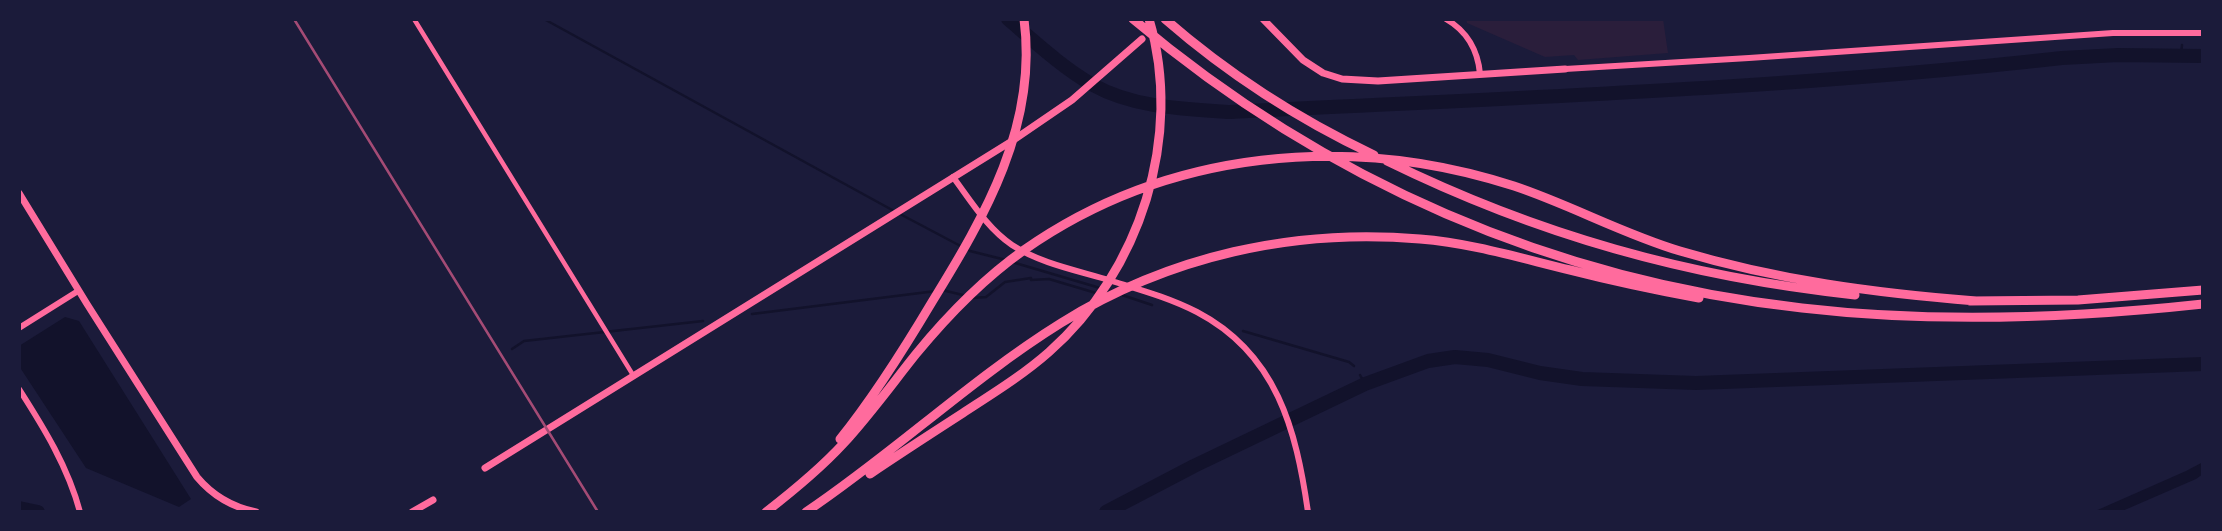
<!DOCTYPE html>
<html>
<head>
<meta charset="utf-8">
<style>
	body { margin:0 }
	#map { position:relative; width:2222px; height:531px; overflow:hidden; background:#1b1b3a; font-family:"Fira Sans",sans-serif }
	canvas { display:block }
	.frame { position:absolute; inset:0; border:21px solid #1b1b3a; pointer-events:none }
</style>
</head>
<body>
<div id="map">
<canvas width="2222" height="531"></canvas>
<div class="frame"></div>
</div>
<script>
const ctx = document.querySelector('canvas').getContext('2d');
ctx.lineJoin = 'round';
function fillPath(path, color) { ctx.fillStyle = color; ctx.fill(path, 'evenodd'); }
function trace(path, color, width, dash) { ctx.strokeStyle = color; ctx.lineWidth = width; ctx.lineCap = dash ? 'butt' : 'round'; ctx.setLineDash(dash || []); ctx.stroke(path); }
fillPath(new Path2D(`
	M1466 19H1663L1668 53 1578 60 1574 55 1545 57 1467 23Z`), '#2a1e3b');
fillPath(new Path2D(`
	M65 317 79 321 191 499 179 507 86 468 19 366V346Z
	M2203 462V474L2196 479 2120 512H2093L2186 471Z`), '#12122b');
trace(new Path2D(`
	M544 19 894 211
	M2181 55 2182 45
	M900 214 970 251 1006 260
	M1012 262 1100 288
	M942 290 967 296
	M1119 294 1152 305
	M973 298 986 297 1005 282 1031 278V280L1049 279 1096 293
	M752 314 936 291
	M1243 331 1349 362 1354 366
	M512 349 524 341 703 321
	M1360 375 1365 384`), '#12122b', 2.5);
trace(new Path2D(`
	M1008 19C1035 42 1063 68 1093 85 1134 108 1185 109 1230 112 1508 98 1786 89 2062 58L2118 55 2203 56
	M19 508 38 512
	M1106 512 1194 466 1365 384 1428 361 1455 357 1488 360 1540 373 1582 379 1696 383 2203 364`), '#12122b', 14);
trace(new Path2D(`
	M414 19 633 375`), '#ff6b9d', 4.5);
trace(new Path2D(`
	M1446 19C1467 31 1478 51 1480 74
	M1565 69 1749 58 2113 33H2203
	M953 177C971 201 987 228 1012 245 1041 264 1080 271 1112 281 1141 290 1170 298 1197 312 1277 354 1296 429 1308 512
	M19 328 78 291
	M19 389C44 428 68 467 80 512`), '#ff6b9d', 6);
trace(new Path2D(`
	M1263 19 1303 60 1323 73 1342 79 1378 81 1565 69
	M19 193 87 304 197 477C212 495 232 507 256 512
	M485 468 1012 141 1072 100 1142 39
	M412 512 433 500`), '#ff6b9d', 7);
trace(new Path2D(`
	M1133 19C1325 181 1552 280 1802 308 1931 323 2074 318 2203 304
	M1165 19C1227 73 1300 120 1374 155
	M1387 161C1538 235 1688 277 1855 295
	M1970 301 2078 300 2203 290
	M840 439C874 397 904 349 932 302 985 216 1038 125 1024 19
	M870 474C901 453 932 433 963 413 992 394 1023 375 1049 352 1140 272 1184 136 1149 19
	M766 512C793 491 820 469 843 444 869 416 892 384 916 354 948 315 983 279 1024 250 1168 149 1350 133 1514 186 1571 205 1623 234 1680 251 1777 280 1875 293 1976 301
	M806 512C894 453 971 379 1061 323 1169 256 1294 228 1420 239 1471 243 1520 258 1570 270 1613 281 1656 290 1699 298`), '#ff6b9d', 9);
trace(new Path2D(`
	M294 19 598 512`), '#a44b75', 2.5);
</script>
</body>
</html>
